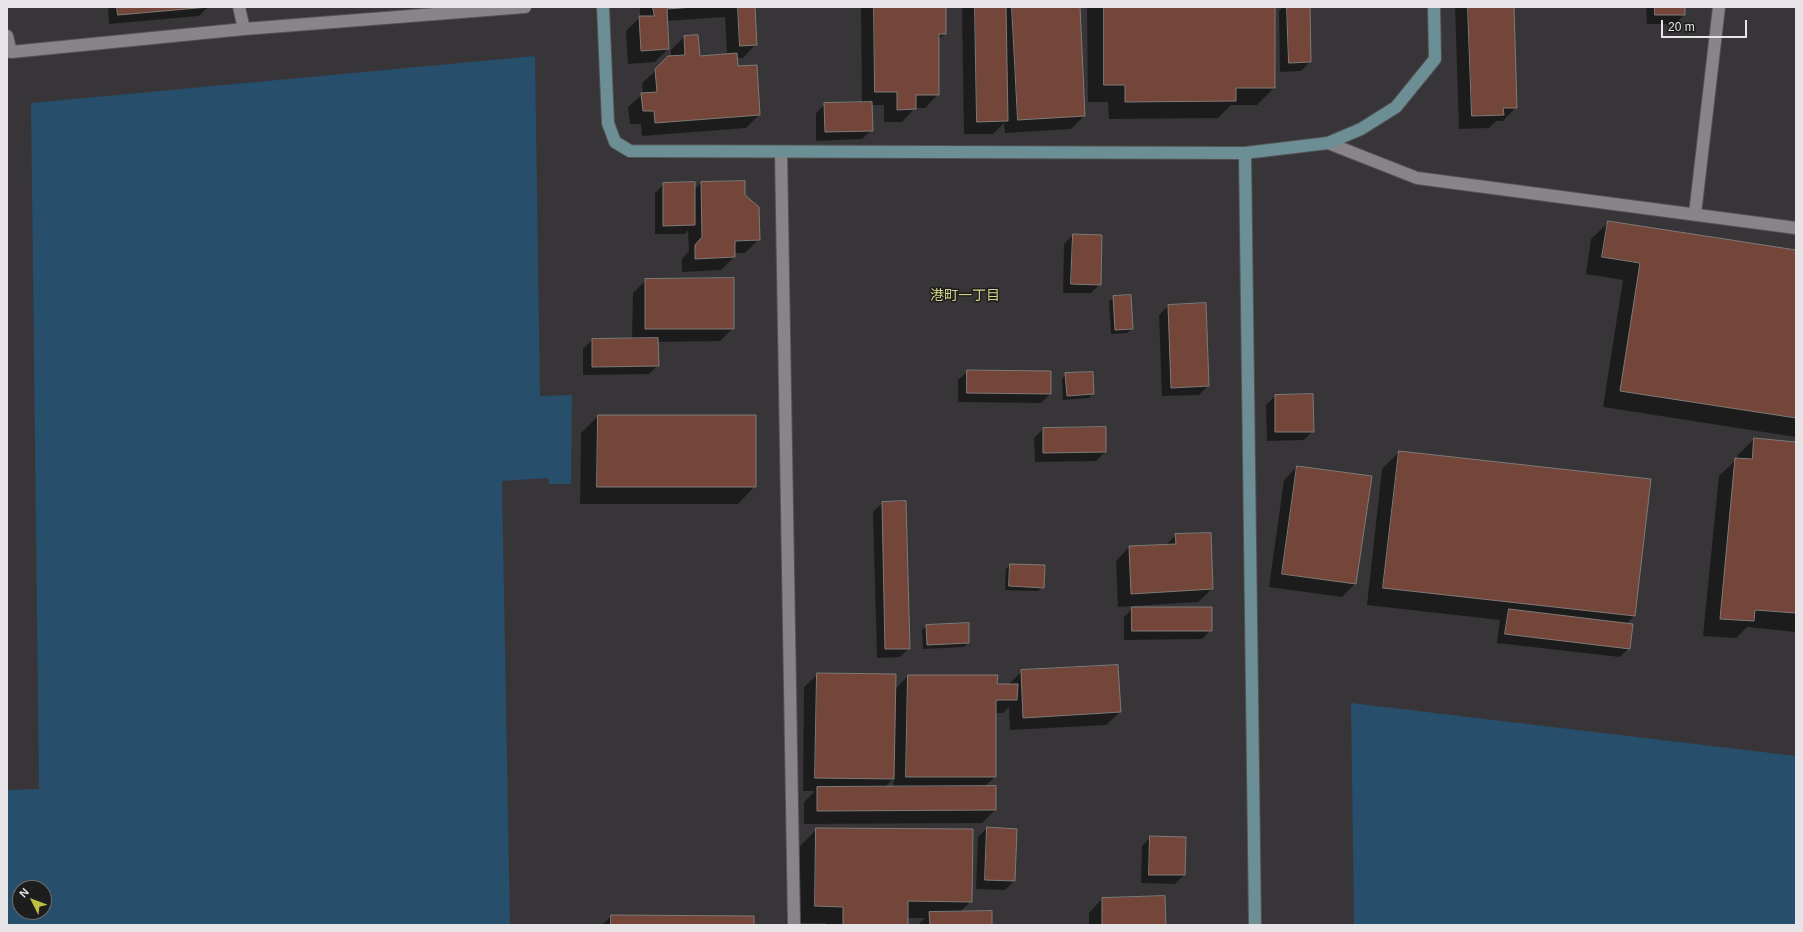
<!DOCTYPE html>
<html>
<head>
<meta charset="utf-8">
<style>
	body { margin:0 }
	#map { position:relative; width:1803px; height:932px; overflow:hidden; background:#383538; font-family:Arial,sans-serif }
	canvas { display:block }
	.frame { position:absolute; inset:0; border:8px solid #e6e4e6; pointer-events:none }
	.north { position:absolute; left:12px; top:880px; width:40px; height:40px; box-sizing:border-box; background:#1e1d1e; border:1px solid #6e6d6e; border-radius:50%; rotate:312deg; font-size:11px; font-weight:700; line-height:16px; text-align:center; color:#e6e4e6 }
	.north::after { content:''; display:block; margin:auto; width:14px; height:18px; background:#bdbf43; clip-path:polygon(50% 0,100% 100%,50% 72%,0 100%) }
	.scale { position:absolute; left:1661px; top:20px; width:86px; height:18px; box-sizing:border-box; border:2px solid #e6e4e6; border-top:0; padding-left:5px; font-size:12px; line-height:14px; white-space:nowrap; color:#e6e4e6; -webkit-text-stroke:3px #1e1d1e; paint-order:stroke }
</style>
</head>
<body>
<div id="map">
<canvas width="1803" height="932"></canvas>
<div class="frame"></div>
<div class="north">N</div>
<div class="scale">20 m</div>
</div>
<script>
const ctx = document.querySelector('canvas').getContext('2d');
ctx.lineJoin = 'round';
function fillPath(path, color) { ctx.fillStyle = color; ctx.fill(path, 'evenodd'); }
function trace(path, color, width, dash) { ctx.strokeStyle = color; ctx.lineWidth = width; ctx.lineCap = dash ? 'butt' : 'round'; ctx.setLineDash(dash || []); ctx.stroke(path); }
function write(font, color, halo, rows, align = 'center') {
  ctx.font = font + ' Arial,"Noto Sans JP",sans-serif'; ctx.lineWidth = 3; ctx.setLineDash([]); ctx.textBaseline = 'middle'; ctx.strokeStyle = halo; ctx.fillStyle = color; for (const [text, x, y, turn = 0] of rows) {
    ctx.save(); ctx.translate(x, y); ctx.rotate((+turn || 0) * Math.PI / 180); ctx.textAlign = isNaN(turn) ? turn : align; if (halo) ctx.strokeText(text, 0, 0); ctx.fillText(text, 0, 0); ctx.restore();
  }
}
fillPath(new Path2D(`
	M535 56 540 396 572 395 571 484H549L548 478 502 481 510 925H7V790L39 789 31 103ZM20 888H44V912H20Z
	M1351 703 1796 756V925H1354Z`), '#274e6b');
fillPath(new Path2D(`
	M108 7H208L199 16 109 24Z
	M640 7H754L756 44 743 58H737V67L759 115 746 128 642 136 641 124H630L628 107 643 94 642 83 671 57V50L684 37 699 57 727 55 725 17 667 21 668 49 655 62 628 64 626 31 640 17Z
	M861 7H945V33L938 40V94L925 108H915L902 122H884V105H871L872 130 862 139 816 141V113L825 104 862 103Z
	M963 7H1079L1084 116 1071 129 1005 133 1004 123 993 134H964L962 9Z
	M1087 7H1274V88L1257 105H1231L1218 118 1109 119 1108 102H1088Z
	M1283 7H1309L1310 62 1301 71 1280 72 1279 11Z
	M1455 7H1513L1516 107 1503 121H1496L1489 128 1459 129Z
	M1646 7H1684V15L1675 24H1647Z
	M701 183 744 196 759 239 745 253H734V257L721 270 682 272V259L689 251 688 230 685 234H655V193L664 184 694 190Z
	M1609 222 1796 251V437L1603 407 1623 280 1586 274 1591 239Z
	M1073 235 1100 284 1091 293H1063L1064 244Z
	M646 280 733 328 720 341 657 342 658 365 649 374 583 375V349L592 340H632L633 293Z
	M1114 297 1132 329 1127 333 1111 334 1109 301Z
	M1168 306 1208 386 1199 395 1162 396 1159 315Z
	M968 371 1050 394 1041 403 958 402V380Z
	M1066 374 1093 394 1089 398 1063 400 1062 379Z
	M1312 395 1313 431 1304 440 1267 441 1266 405 1275 396Z
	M598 416 755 486 738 504H580L581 433Z
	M1105 428V452L1096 461 1035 462 1034 438 1043 429Z
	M1754 439 1796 443V632L1747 627 1736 638 1703 636 1719 476 1737 459V456Z
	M1399 452 1634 616 1626 624 1629 648 1620 657 1497 643 1500 620 1367 605 1382 469Z
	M1297 467 1355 584 1342 597 1269 587 1284 480Z
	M905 502 909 648 900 657 877 658 873 512 882 503Z
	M1210 534 1212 589 1198 602 1118 607 1116 561 1129 547 1166 545 1176 535Z
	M1010 565 1044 566 1043 587 1038 591 1005 590 1006 569Z
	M1133 608 1211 630 1202 639 1124 640V617Z
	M927 626 968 643 964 647 923 649 922 630Z
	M1022 671 1120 712 1106 725 1010 730 1009 707 1003 713H995V777L984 787 995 810 982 823 804 824V802L815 791H803L804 687 818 674 895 689 908 676 1008 685ZM894 778 893 788H884Z
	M987 828 1014 881 1005 890 976 889 978 837Z
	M817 829 971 901 960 912 991 925H918L925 918H907V925H826V923H799L800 846Z
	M1151 837 1184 875 1175 884 1141 883 1142 846Z
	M1164 897 1165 925H1089V913L1102 899Z
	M611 916 753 925H602Z`), '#0007');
const building = new Path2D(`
	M117 7H209L118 15Z
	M653 7H694L667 9 669 49 641 51 639 16H654Z
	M738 7H755L757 45 740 46Z
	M874 7H946V34H939V95H916V109L897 110V92H875Z
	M975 7H1006L1008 121 977 122Z
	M1012 7H1080L1085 116 1018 120Z
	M1104 7H1275V88H1236V101L1125 102V85H1104Z
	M1287 7H1310L1311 62 1289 63Z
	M1468 7H1514L1517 108H1503L1504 115 1472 116Z
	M1655 7H1685V15H1655Z
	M698 35 700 56 737 53 738 66 757 65 760 115 655 123 654 111H643L641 93 657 92 655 69 668 56 685 55 684 36Z
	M872 102 873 131 825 132 824 103Z
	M745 181V195L759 207 760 240 735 241V257L695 259V245L702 237 701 182Z
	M695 182V225L663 226V183Z
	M1608 221 1796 250V418L1620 391 1640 263 1602 257Z
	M1073 234 1102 235 1101 285 1071 284Z
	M734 278V329H645V279Z
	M1131 295 1133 329 1115 330 1113 296Z
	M1206 303 1209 386 1171 388 1168 305Z
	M658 338 659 366 592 367V339Z
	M967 370 1051 371V394L967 393Z
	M1093 372 1094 394 1067 396 1065 373Z
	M1313 394 1314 432H1275V395Z
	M598 415H756V487H597Z
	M1106 427V452L1043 453V428Z
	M1754 438 1796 442V613L1755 610 1754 621 1720 619 1735 458 1752 459Z
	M1399 451 1651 479 1635 616 1383 588Z
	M1297 466 1372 476 1356 584 1282 574Z
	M906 501 910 649H885L882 502Z
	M1211 533 1213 589 1131 594 1129 546 1176 544 1175 534Z
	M1010 564 1045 565 1044 588 1009 586Z
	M1132 607H1212V631H1132Z
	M1509 609 1633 624 1630 649 1505 634Z
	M969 623V643L927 645 926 625Z
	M1118 665 1121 712 1023 718 1021 670Z
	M817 673 896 674 894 779 815 778Z
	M908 675H998L997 684H1018L1017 700H996V777H906Z
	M996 786V810L817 811V787Z
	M987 827 1017 829 1015 881 985 880Z
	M816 828 973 829 972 902 908 901V925H843V907L815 906Z
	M1150 836 1186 837 1185 875H1149Z
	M1165 896 1166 925H1102V898Z
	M992 911V925H930L929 912Z
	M611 915 754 916V925H611Z`);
fillPath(building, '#734639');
trace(building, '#7e7a78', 1);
const street = new Path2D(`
	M239 7 244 29
	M7 36 11 52 244 29 525 7
	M1328 143 1417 178 1796 228
	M781 152 794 925
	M1695 214 1719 7`);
const secondary = new Path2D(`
	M603 7 608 123 615 142 630 151 1245 153 1328 143 1361 129 1396 107 1435 59 1434 7
	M1245 153 1255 925`);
trace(street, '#535153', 14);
trace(secondary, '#535153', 14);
trace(street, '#888588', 12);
trace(secondary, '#6b8f94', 12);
write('14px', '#d1d486', '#1e1d1e', [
	["港町一丁目",965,296]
]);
</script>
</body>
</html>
